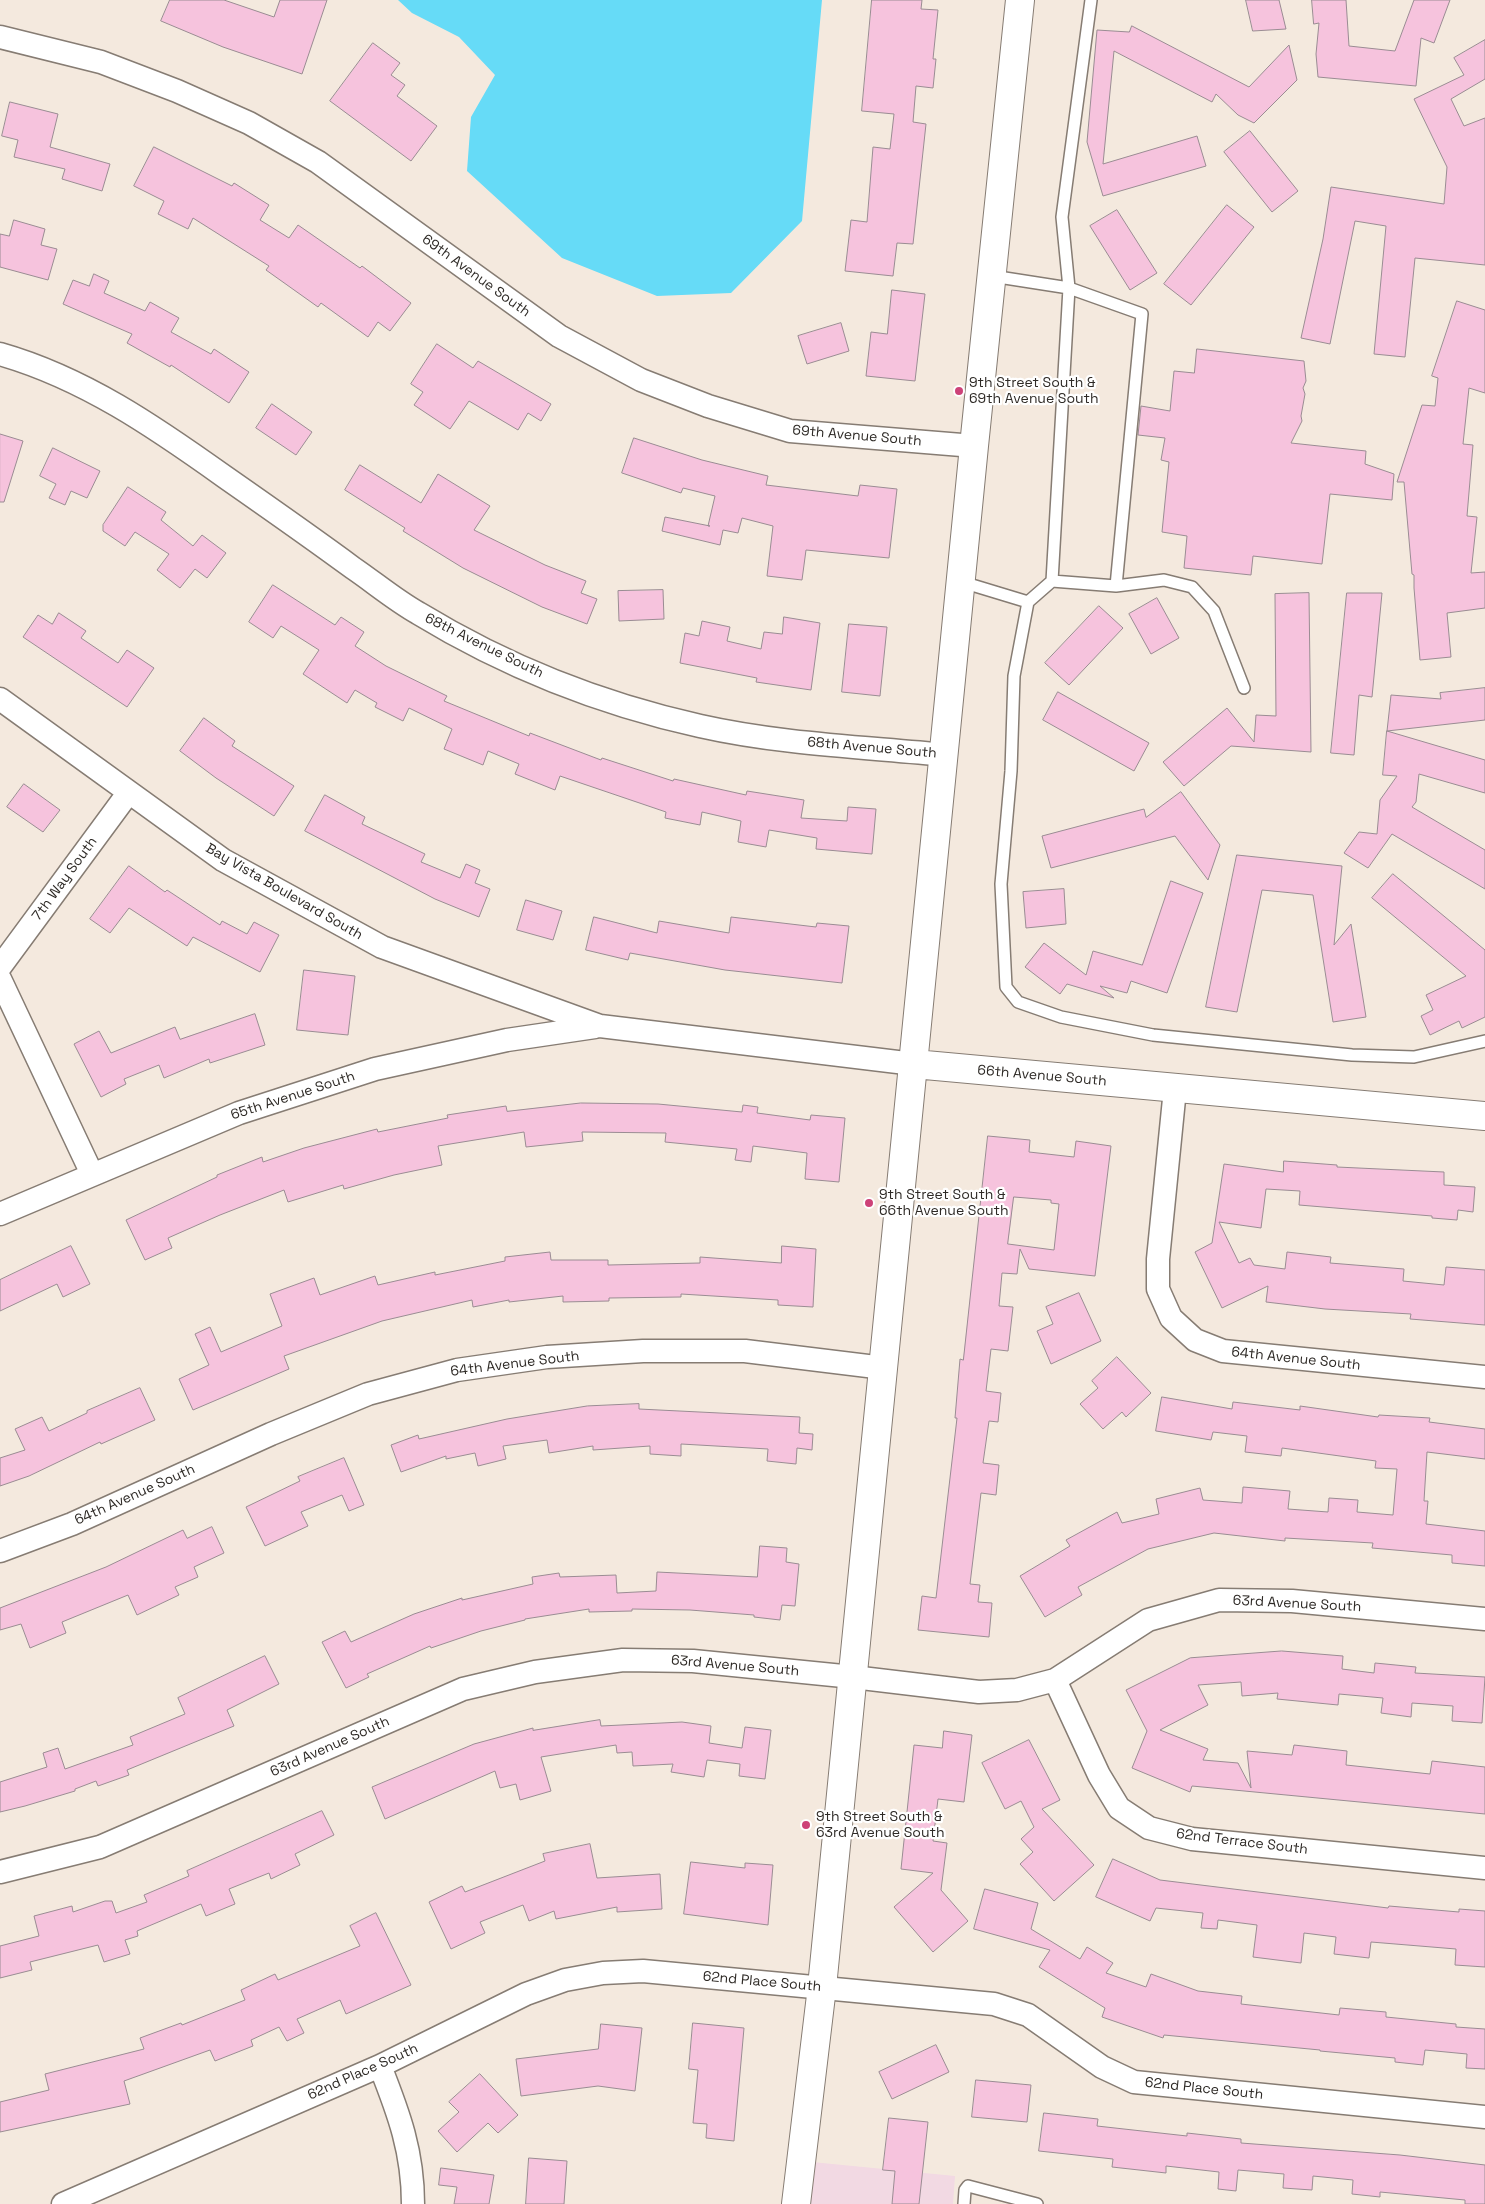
<!DOCTYPE html>
<html>
<head>
<meta charset="utf-8">
<style>
	body { margin:0 }
	canvas { display:block; background:#f4e9de }
</style>
</head>
<body>
<canvas width="1485" height="2204"></canvas>
<script>
const ctx = document.querySelector('canvas').getContext('2d');
ctx.lineJoin = 'round';
function fillPath(path, color) { ctx.fillStyle = color; ctx.fill(path, 'evenodd'); }
function trace(path, color, width, dash) { ctx.strokeStyle = color; ctx.lineWidth = width; ctx.lineCap = dash ? 'butt' : 'round'; ctx.setLineDash(dash || []); ctx.stroke(path); }
function write(font, color, halo, rows, align = 'center') {
  ctx.font = font + ' "Space Grotesk",sans-serif'; ctx.lineWidth = 4.5; ctx.setLineDash([]); ctx.textBaseline = 'middle'; ctx.strokeStyle = halo; ctx.fillStyle = color; for (const [text, x, y, turn = 0] of rows) {
    ctx.save(); ctx.translate(x, y); ctx.rotate((+turn || 0) * Math.PI / 180); ctx.textAlign = isNaN(turn) ? turn : align; if (halo) ctx.strokeText(text, 0, 0); ctx.fillText(text, 0, 0); ctx.restore();
  }
}
fillPath(new Path2D(`
	M812 2162 955 2176 953 2204H807Z`), '#f2d9e3');
fillPath(new Path2D(`
	M398 0H822L802 221 731 293 657 296 562 258 467 171 471 117 495 75 459 37 412 13Z`), '#66dbf7');
const building = new Path2D(`
	M170 0H224L274 17 280 0H327L302 74 223 47 161 21Z
	M872 0H922L921 9 938 10 933 59H936L933 88 916 86 913 122 926 124 913 244 897 243 893 276 845 271 851 220 867 222 873 147 890 149 894 114 862 111Z
	M1246 0H1279L1286 29 1253 31Z
	M1312 0H1346L1349 46 1395 51 1414 0H1450L1434 43 1421 38 1416 86 1318 77 1316 54 1319 23 1314 24Z
	M1132 26 1249 87 1289 45 1297 80 1254 123 1238 115 1216 94 1212 102 1114 51 1103 164 1197 136 1206 166 1103 196 1087 142 1097 30 1129 32Z
	M1485 40V79L1451 99 1464 126 1485 118V265L1415 258 1405 357 1374 354 1386 226 1355 221 1330 344 1301 338 1323 239 1331 187 1444 204 1447 167 1414 99 1464 75 1454 58Z
	M373 43 400 63 391 75 405 85 397 96 437 126 411 161 330 101Z
	M10 102 58 114 50 147 110 164 102 191 62 179 65 169 14 157 18 140 2 136Z
	M1250 131 1298 191 1272 212 1224 152Z
	M154 147 232 186 234 183 269 205 260 220 289 238 298 225 360 268 362 266 411 303 390 331 378 322 368 337 321 303 318 307 266 270 269 266 193 218 188 229 158 214 164 201 134 186Z
	M1227 205 1254 227 1191 305 1164 284Z
	M1117 210 1157 273 1130 290 1090 226Z
	M14 220 45 229 41 245 57 249 48 280 0 267V234L9 236Z
	M94 274 109 281 104 293 145 311 150 302 179 318 171 332 211 354 214 349 249 372 229 403 171 365 170 367 127 343 132 334 63 304 73 280 89 286Z
	M892 290 925 294 915 381 866 376 871 332 887 334Z
	M1457 301 1485 310V393L1469 388 1463 444 1473 445 1467 516 1477 517 1471 573 1485 572V608L1447 613 1451 657 1420 660 1414 588V575L1412 574 1404 482H1397L1422 405 1435 406 1438 378 1432 376Z
	M841 323 849 351 807 364 798 336Z
	M437 344 473 368 478 361 551 404 541 421 528 413 518 430 469 401 450 429 414 405 423 392 411 384Z
	M1197 349 1304 361 1306 381 1303 388 1305 394 1301 416 1302 421 1291 443 1366 451 1365 464 1394 474 1392 500 1330 494 1322 564 1253 556 1251 575 1184 568 1187 536 1162 532 1169 462 1161 460 1165 438 1138 435 1141 406 1170 411 1174 371 1194 373Z
	M272 404 312 432 296 455 256 428Z
	M0 434 23 441 4 502H0Z
	M634 438 702 460 768 476 766 485 858 496 860 485 897 489 889 558 806 550 802 580 767 576 773 526 742 518 738 533 723 530 720 545 662 531 665 517 710 526H708L715 496 683 488 681 493 622 473Z
	M53 448 100 471 87 498 71 491 65 505 49 498 56 484 40 476Z
	M360 465 421 503 438 474 490 506 474 530 545 565 586 581 581 593 597 599 587 624 542 607 463 568 403 531 405 528 345 490Z
	M128 487 166 512 161 520 193 546 202 535 226 553 207 578 195 569 180 588 157 570 169 554 135 532 125 546 103 531V525Z
	M273 585 335 625 341 617 364 632 355 646 386 666 447 696 444 701 529 736 530 733 601 760 602 758 673 781 674 779 746 795 747 791 804 800 801 818 847 821 848 807 876 809 872 854 816 849 817 838 769 830 766 847 738 842 741 821 702 812 700 825 665 818 666 812 560 776 555 790 515 774 519 764 488 751 483 765 444 749 452 729 409 708 403 721 375 707 377 703 355 690 347 703 303 674 319 650 281 626 273 638 249 622Z
	M663 590 664 619 619 621 618 591Z
	M1309 593 1311 752 1231 746 1184 786 1163 762 1227 708 1254 742 1256 715 1276 716 1275 594Z
	M1347 593H1382L1372 697 1359 695 1354 755 1331 753Z
	M1157 598 1179 638 1151 654 1129 614Z
	M1099 606 1123 628 1069 685 1045 663Z
	M59 613 86 631 81 638 118 663 127 650 154 668 127 707 23 637 38 615 52 624Z
	M784 617 820 623 811 690 756 682 757 678 680 663 685 633 699 636 702 621 730 627 727 641 761 649 764 632 782 634Z
	M849 624 887 627 880 696 842 692Z
	M1485 688V720L1387 731 1391 695 1441 699 1440 693Z
	M1058 692 1149 743 1134 771 1043 720Z
	M204 718 235 741 232 746 294 786 274 816 216 778 180 751Z
	M1387 731 1485 760V793L1419 774 1416 802 1412 807 1485 850V889L1392 834 1368 868 1344 853 1359 832 1377 834 1380 800 1397 776 1383 775Z
	M24 784 60 810 43 832 7 807Z
	M1181 792 1220 845 1208 880 1175 836 1051 868 1042 836 1144 809 1146 817Z
	M325 795 365 817 362 824 425 854 421 862 460 878 466 864 480 870 475 883 490 889 479 917 435 899 305 831Z
	M1237 855 1342 866 1334 945 1351 924 1366 1017 1333 1022 1313 895 1262 890 1237 1012 1206 1007Z
	M129 866 165 892 167 890 220 925 222 921 247 934 254 922 279 935 260 972 193 937 187 946 129 908 110 933 90 919Z
	M1393 874 1485 950V1017L1462 1028 1459 1021 1430 1035 1421 1016 1433 1010 1426 995 1466 976 1372 898Z
	M1171 881 1203 893 1167 993 1131 981 1127 993 1100 986 1114 998 1067 984 1060 994 1025 967 1044 943 1086 975 1093 951 1142 965Z
	M1064 889 1066 924 1026 928 1023 892Z
	M526 900 562 911 553 940 517 930Z
	M594 917 657 933 659 921 729 933 731 917 816 927 817 923 849 926 842 983 725 970 630 953 628 960 586 950Z
	M304 970 355 976 348 1035 297 1030Z
	M255 1014 265 1045 210 1063 209 1059 164 1078 159 1065 124 1079 126 1084 101 1097 74 1044 99 1031 111 1053 175 1027 180 1039Z
	M581 1103 658 1104 742 1112 743 1105 758 1107 757 1113 810 1120 811 1115 845 1118 839 1182 805 1179 807 1153 753 1146 751 1162 735 1160 737 1149 665 1142 666 1133 582 1132 583 1141 526 1147 524 1132 438 1146 442 1165 394 1175 344 1189 343 1185 288 1202 284 1190 220 1215 168 1238 172 1248 145 1260 126 1220 217 1177V1175L262 1157 263 1162 304 1148 377 1129 378 1132 448 1118 447 1115 506 1106 507 1111Z
	M988 1136 1030 1140 1029 1152 1074 1157 1076 1141 1111 1146 1095 1276 1029 1269 1020 1249 1017 1274 1002 1273 999 1306 1013 1307 1008 1351 991 1349 986 1391 1001 1393 998 1422 989 1421 983 1463 999 1465 996 1495 981 1493 970 1584 980 1585 978 1602 992 1603 989 1637 918 1630 922 1596 936 1598 957 1418H955L960 1359 963 1360ZM1014 1197 1051 1200V1203L1059 1204 1054 1250 1008 1244Z
	M1284 1161 1337 1165V1167L1444 1172V1185L1475 1187 1473 1212 1458 1210 1457 1220 1432 1218V1216L1299 1205 1300 1191 1266 1189 1261 1228 1219 1222 1239 1263 1250 1258 1254 1265 1285 1269 1287 1252 1331 1257 1330 1263 1404 1269 1403 1281 1444 1285 1446 1267 1485 1270V1325L1410 1319 1411 1314 1325 1309 1266 1302 1268 1286 1222 1308 1195 1252 1212 1243 1224 1164 1283 1172Z
	M71 1246 90 1284 63 1297 57 1284 0 1311V1280Z
	M782 1246 816 1249 813 1307 778 1305V1300L681 1294V1297L609 1298V1301L563 1302V1296L509 1302V1300L473 1307 472 1300 382 1321 284 1356 289 1369 193 1410 179 1379 209 1365 195 1334 210 1327 221 1352 282 1326 270 1294 314 1278 320 1295 375 1276 378 1285 435 1272V1275L505 1261V1257L550 1252 551 1260H608V1265L700 1263V1257L781 1263Z
	M1079 1293 1101 1341 1051 1364 1037 1331 1053 1324 1046 1307Z
	M1117 1357 1151 1393 1126 1417 1122 1412 1103 1429 1080 1404 1098 1388 1092 1381Z
	M140 1388 155 1420 101 1444 100 1442 29 1476 0 1486V1458L25 1450 15 1429 42 1417 49 1431 87 1413V1411Z
	M1162 1397 1232 1409 1233 1402 1300 1410V1406L1378 1417 1379 1415 1430 1418 1429 1422 1485 1429V1459L1427 1452 1424 1501H1428L1426 1524 1485 1531V1566L1452 1563V1555L1372 1548 1373 1543 1285 1538V1541L1214 1533 1148 1549 1078 1587 1082 1595 1045 1617 1020 1576 1070 1546 1066 1540 1117 1512 1122 1523 1159 1514 1156 1499 1200 1488 1203 1500 1242 1503 1243 1487 1290 1491 1288 1509 1328 1512 1329 1498 1358 1500 1357 1512 1393 1515 1397 1469 1375 1468 1376 1461 1282 1448 1281 1456 1245 1452 1247 1436 1213 1432 1211 1440 1156 1431Z
	M639 1404V1409L800 1417 799 1433 813 1434 812 1450 797 1448 796 1464 767 1461 768 1449 681 1444V1456L650 1454V1446L593 1450V1446L549 1453 547 1440 503 1446 506 1459 478 1466 475 1453 446 1459V1456L401 1472 391 1445 418 1435 419 1439 507 1419 587 1406Z
	M344 1458 364 1505 349 1511 342 1495 301 1512 308 1526 265 1546 246 1507 300 1481 298 1477Z
	M212 1527 224 1553 194 1567 198 1577 175 1587 179 1595 137 1615 128 1595 62 1622 66 1633 30 1648 21 1624 0 1630V1608L106 1567 183 1530 187 1538Z
	M760 1546 787 1548 786 1562 799 1564 795 1606 782 1605 780 1620 754 1617V1615L690 1610 632 1609V1611L589 1612V1609L525 1619V1620L481 1631 431 1648 430 1646 367 1674 369 1677 346 1688 322 1642 345 1631 351 1642 414 1614 462 1598V1600L533 1584 532 1577 559 1573 560 1577 616 1575 617 1593 656 1591 657 1572 757 1577Z
	M1282 1651 1343 1656 1342 1669 1374 1673 1375 1663 1416 1667 1415 1673 1485 1677 1482 1723 1452 1721 1453 1706 1412 1703 1411 1717 1381 1713 1383 1698 1339 1694 1338 1705 1277 1699 1278 1693 1242 1696 1241 1682 1198 1685 1208 1705 1160 1730 1208 1749 1203 1760 1238 1763 1251 1788 1247 1751 1292 1755 1294 1745 1347 1751 1346 1765 1430 1774 1432 1761 1485 1767V1814L1192 1786 1190 1792 1132 1768 1147 1731 1126 1690 1190 1658Z
	M265 1656 279 1684 227 1710 234 1726 127 1770 129 1775 98 1786 96 1781 75 1789V1791L25 1806 0 1812V1782L47 1767 43 1753 58 1748 65 1769 133 1745 130 1737 185 1714 178 1698Z
	M600 1720 601 1726 682 1722 711 1726 709 1743 742 1748 745 1727 771 1730 765 1779 739 1776 740 1764 707 1760 704 1777 671 1772 673 1764 633 1766 632 1752 617 1753 616 1745 541 1757 551 1791 520 1800 516 1784 500 1788 495 1771 385 1819 372 1787 474 1744 533 1728V1730Z
	M944 1731 972 1735 964 1802 938 1799 933 1841 947 1843 941 1890 968 1921 933 1952 894 1907 933 1873 901 1869 914 1745 942 1748Z
	M1029 1740 1060 1800 1042 1809 1094 1865 1054 1901 1020 1864 1033 1852 1021 1839 1034 1827 1021 1801 1005 1809 982 1763Z
	M322 1811 334 1835 295 1854 300 1865 271 1879 269 1873 229 1889 235 1904 206 1916 201 1904 137 1931 138 1936 125 1940 130 1954 104 1962 98 1945 30 1962 32 1970 0 1978V1946L39 1936 34 1916 72 1906 73 1912 105 1901H112L116 1913 147 1902 144 1895 189 1876 187 1871Z
	M590 1844 597 1878 660 1874 662 1909 617 1912V1907L556 1919 554 1911 529 1921 523 1905 480 1922 485 1933 451 1949 429 1902 462 1886 465 1892 545 1861 543 1854Z
	M1113 1859 1160 1880 1388 1908 1389 1906 1459 1912V1909L1485 1911V1967L1455 1965 1456 1949 1371 1942 1369 1958 1334 1954 1336 1937 1304 1933 1301 1963 1253 1957 1257 1925 1218 1920 1217 1929 1201 1928 1203 1913 1156 1908 1150 1921 1096 1897Z
	M691 1862 745 1868V1863L773 1865 768 1925 684 1914Z
	M985 1889 1038 1903 1031 1929 1080 1959 1087 1947 1113 1963 1106 1973 1146 1987 1151 1974 1198 1991 1242 1996 1241 2004 1339 2015 1340 2008 1386 2012V2017L1456 2024V2027L1485 2029V2069L1466 2068 1467 2054 1425 2050 1423 2065 1395 2062V2058L1320 2051V2050L1164 2035 1163 2038 1102 2017 1105 2008 1039 1967 1050 1950 974 1929Z
	M376 1913 411 1985 346 2014 340 2000 297 2019 304 2033 287 2041 279 2027 251 2040 253 2046 215 2061 210 2050 124 2081 130 2104 0 2132V2102L49 2090 45 2074 144 2049 140 2038 181 2023 182 2025 245 2000 241 1990 275 1974 278 1980 360 1946 350 1926Z
	M693 2023 744 2028 734 2141 706 2138 707 2124 693 2123 698 2070 689 2069Z
	M601 2024 642 2028 635 2091 598 2086 521 2096 516 2059 598 2049Z
	M936 2045 949 2072 892 2099 879 2072Z
	M480 2074 518 2115 498 2133 488 2123 457 2152 438 2131 459 2112 449 2102Z
	M976 2080 1031 2085 1027 2122 972 2117Z
	M1044 2113 1098 2119 1097 2126 1187 2136V2133L1241 2139V2143L1400 2155 1485 2165V2204H1465V2200L1380 2192V2197L1352 2194 1353 2180 1313 2176 1312 2190 1283 2188 1284 2174 1238 2170 1236 2191 1218 2189 1219 2172 1166 2166V2173L1112 2167 1113 2159 1039 2151Z
	M889 2118 928 2122 919 2204H892L895 2171 883 2170Z
	M529 2158 567 2161 564 2204H526Z
	M441 2168 494 2175 489 2204H454L457 2187 439 2185Z`);
fillPath(building, '#f6c3dd');
trace(building, '#9a8c93', 1);
const service = new Path2D(`
	M1091 0 1062 217 1069 288 1052 581 1028 602 1014 676 1011 771 1001 884 1006 987 1018 1002 1061 1017 1153 1035 1352 1055 1414 1057 1485 1041
	M992 276 1069 288 1142 314 1116 586
	M1052 581 1116 586 1164 580 1192 587 1214 611 1244 688
	M962 582 1028 602
	M964 2204 965 2190 968 2186 1037 2204`);
const minor = new Path2D(`
	M0 37 101 62 177 91 249 123 318 162 559 336 641 380 708 406 790 431 974 446
	M0 354C84 378 155 427 225 477 268 507 311 537 353 568 375 583 395 600 418 613 505 666 601 704 700 726 780 744 864 747 945 755
	M0 699 223 860 382 947 600 1026 914 1064
	M0 967 129 792
	M0 979 92 1174
	M1175 1089 1158 1259V1289L1171 1318 1195 1340 1223 1351 1485 1377
	M0 1214 239 1113 375 1069 507 1040 595 1027
	M0 1551 72 1524 271 1434 368 1394 457 1370 547 1357 643 1351H745L884 1368
	M1055 1680 1099 1775 1119 1808 1149 1828 1192 1839 1485 1868
	M0 1872 100 1847 463 1689 535 1672 623 1660 693 1661 853 1677 979 1692 1017 1690 1055 1680 1148 1620 1219 1600 1292 1601 1485 1619
	M380 2066C399 2114 413 2152 413 2204
	M63 2204 380 2066 526 1994 565 1980 603 1973 643 1971 994 2004 1028 2015 1102 2067 1134 2082 1485 2117`);
const tertiary = new Path2D(`
	M914 1064 1485 1116
	M796 2204 822 1987 974 446 1020 0`);
trace(service, '#867c73', 14);
trace(minor, '#867c73', 25);
trace(tertiary, '#867c73', 30);
trace(service, '#fff', 11);
trace(minor, '#fff', 22);
trace(tertiary, '#fff', 28);
for (const [x, y, r, color] of [
	[959,391,5,"#cd4278"],
	[869,1203,5,"#cd4278"],
	[806,1825,5,"#cd4278"]
]) { const dot = new Path2D(); dot.arc(x, y, r, 0, 2 * Math.PI); ctx.fillStyle = color; ctx.fill(dot); trace(dot, '#fff', 2); }
write('14px', '#2e2a26', '#fff', [
	["69th Avenue South",476,276,36],
	["69th Avenue South",857,436,5],
	["68th Avenue South",484,646,26],
	["68th Avenue South",872,748,5],
	["7th Way South",65,879,-54],
	["Bay Vista Boulevard South",284,892,30],
	["66th Avenue South",1042,1076,5],
	["65th Avenue South",293,1096,-18],
	["64th Avenue South",1296,1359,6],
	["64th Avenue South",515,1364,-7],
	["64th Avenue South",135,1495,-24],
	["63rd Avenue South",1297,1604,3],
	["63rd Avenue South",735,1666,5],
	["63rd Avenue South",330,1747,-24],
	["62nd Terrace South",1242,1842,7],
	["62nd Place South",762,1982,5],
	["62nd Place South",363,2072,-24],
	["62nd Place South",1204,2089,6]
]);
write('14px', '#2e2a26', '#fff', [
	["9th Street South &",969,383],
	["69th Avenue South",969,399],
	["9th Street South &",879,1195],
	["66th Avenue South",879,1211],
	["9th Street South &",816,1817],
	["63rd Avenue South",816,1833]
], 'left');
</script>
</body>
</html>
